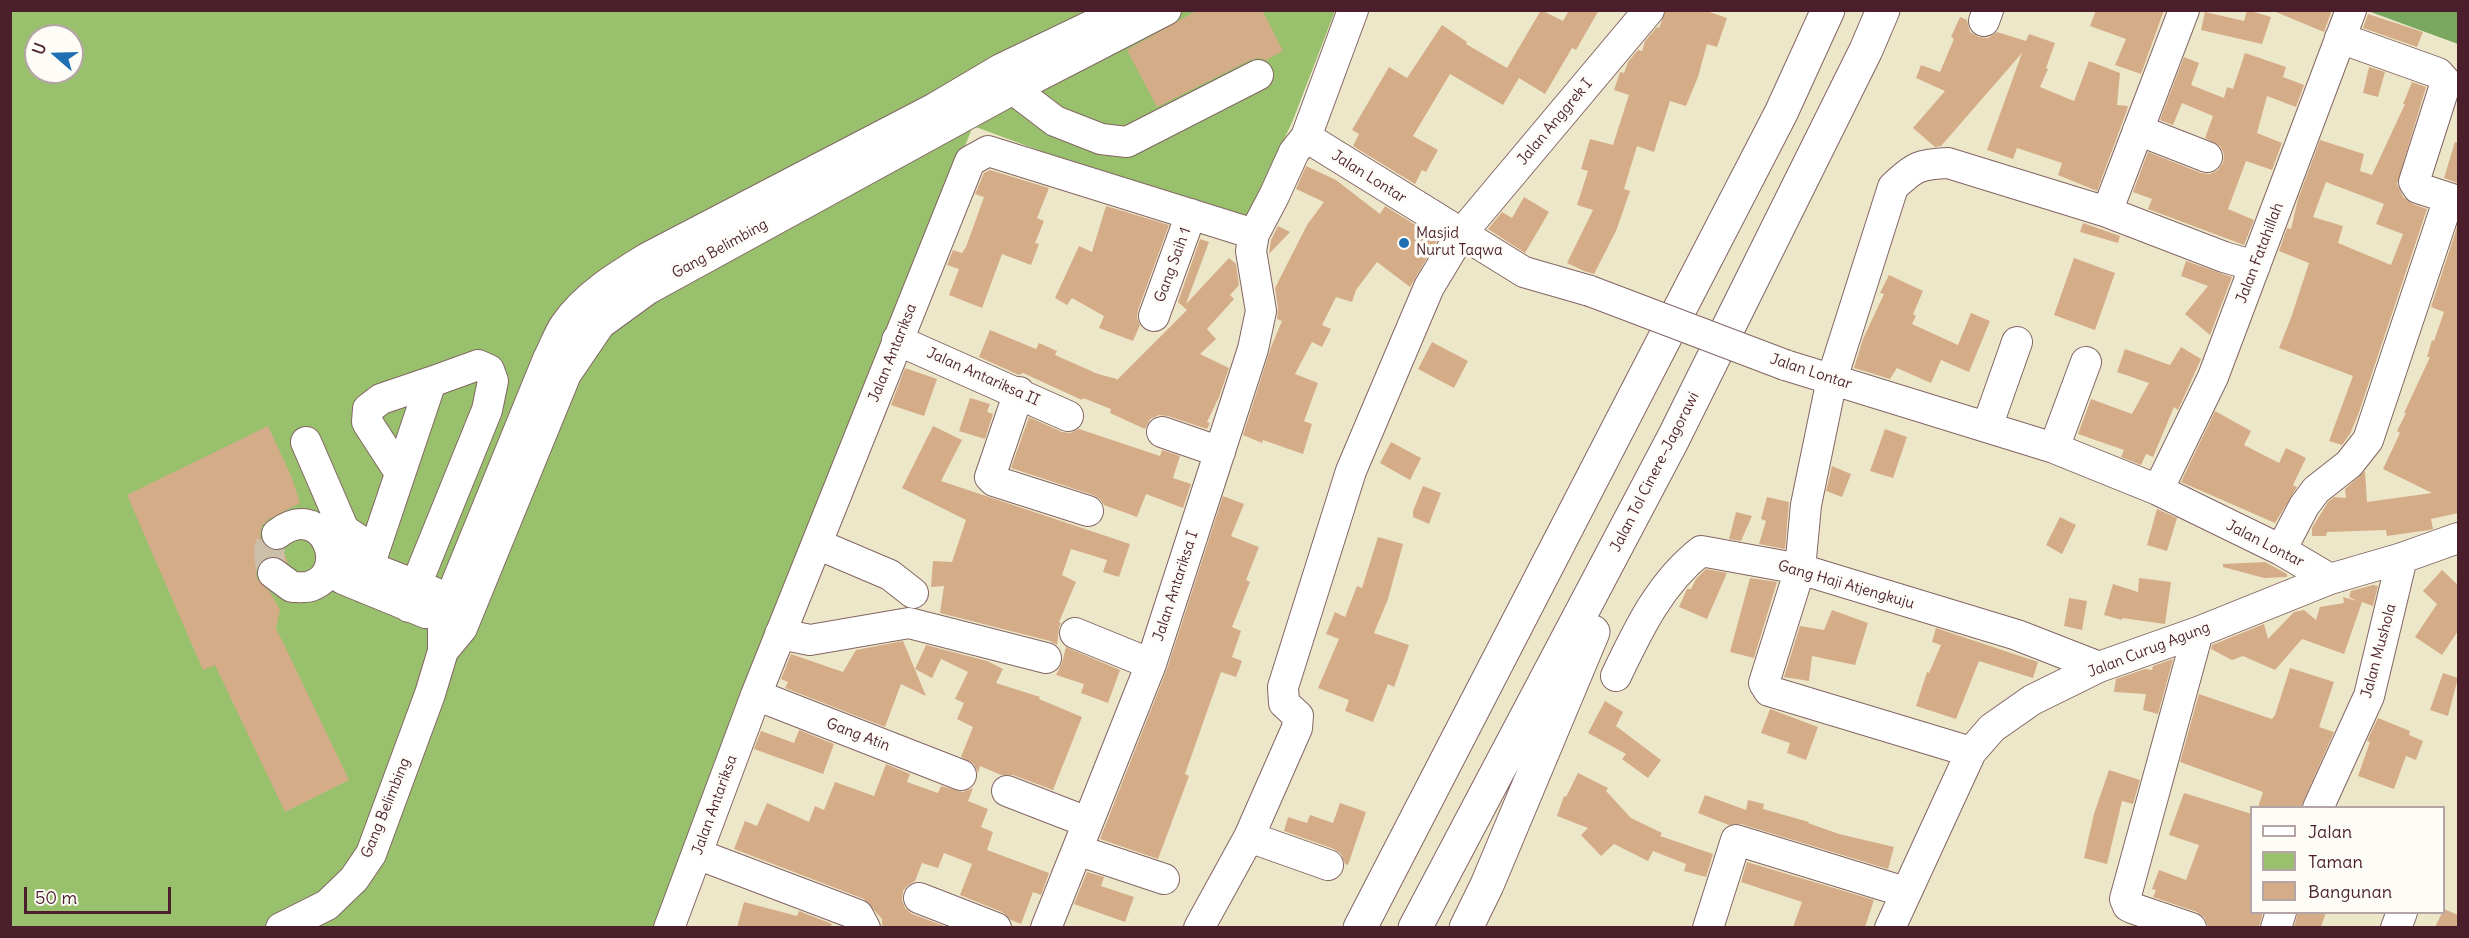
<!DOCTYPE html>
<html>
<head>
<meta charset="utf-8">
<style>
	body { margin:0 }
	#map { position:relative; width:2469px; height:938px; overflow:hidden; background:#ede7ca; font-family:Delius,sans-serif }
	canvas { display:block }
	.frame { position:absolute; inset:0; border:12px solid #4a1f2b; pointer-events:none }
	.legend { position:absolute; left:2250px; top:806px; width:195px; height:108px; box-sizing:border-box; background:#fdfcf7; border:2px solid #b5a4a5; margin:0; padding:8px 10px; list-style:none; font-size:18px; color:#4a1f2b }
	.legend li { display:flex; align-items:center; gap:12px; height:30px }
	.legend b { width:30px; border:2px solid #b5a4a5 }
	.north { position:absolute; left:24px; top:24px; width:60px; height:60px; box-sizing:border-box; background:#fdfcf7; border:2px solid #b5a4a5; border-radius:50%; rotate:290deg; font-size:16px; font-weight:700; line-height:24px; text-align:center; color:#4a1f2b }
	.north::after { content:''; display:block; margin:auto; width:21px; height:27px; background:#1f6fb2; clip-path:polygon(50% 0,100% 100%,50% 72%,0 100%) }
	.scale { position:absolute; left:24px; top:887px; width:147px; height:27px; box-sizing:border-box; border:3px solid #4a1f2b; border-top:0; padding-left:8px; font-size:18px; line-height:21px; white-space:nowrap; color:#4a1f2b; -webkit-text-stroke:4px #fdfcf7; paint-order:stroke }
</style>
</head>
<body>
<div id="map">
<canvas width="2469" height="938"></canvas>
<div class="frame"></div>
<ul class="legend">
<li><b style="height:8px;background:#fff"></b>Jalan</li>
<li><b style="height:16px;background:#99c16d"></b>Taman</li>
<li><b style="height:16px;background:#d5ac88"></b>Bangunan</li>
</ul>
<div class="north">U</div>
<div class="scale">50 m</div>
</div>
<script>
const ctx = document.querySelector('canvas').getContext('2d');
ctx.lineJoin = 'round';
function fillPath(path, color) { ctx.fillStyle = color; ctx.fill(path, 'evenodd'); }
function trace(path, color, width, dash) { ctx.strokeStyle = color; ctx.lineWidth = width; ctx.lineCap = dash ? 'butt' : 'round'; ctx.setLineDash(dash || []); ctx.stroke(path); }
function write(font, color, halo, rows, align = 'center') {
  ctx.font = font + ' Delius,sans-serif'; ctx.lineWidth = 6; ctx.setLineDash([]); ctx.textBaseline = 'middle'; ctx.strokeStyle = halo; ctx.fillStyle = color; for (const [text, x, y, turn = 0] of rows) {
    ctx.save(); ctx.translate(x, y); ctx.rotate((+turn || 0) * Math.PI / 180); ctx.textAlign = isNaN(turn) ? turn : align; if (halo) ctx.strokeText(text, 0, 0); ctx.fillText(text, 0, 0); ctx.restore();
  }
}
fillPath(new Path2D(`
	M10 11H1335L1293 120 1244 226 973 126 784 597 655 928H284L279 925 252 928 11 927ZM36 36H72V72H36Z`), '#99c16d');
fillPath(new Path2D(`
	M2368 11H2458V44Z`), '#7aa760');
fillPath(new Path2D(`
	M1198 10H1262L1283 51 1266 60 1258 58 1250 60 1157 107 1127 50Z
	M1541 10 1563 21 1569 10H1599L1576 50 1572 48 1545 94 1519 78 1503 105 1450 74 1413 136 1438 150 1426 172 1422 170 1415 184 1353 146 1359 134 1352 130 1389 67 1407 78 1442 25 1467 42 1466 44 1507 68Z
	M1666 10H1704L1727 18 1717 47 1707 44 1698 77 1686 106 1670 101 1654 152 1637 146 1624 189 1630 191 1616 231 1594 274 1584 271 1567 263 1593 210 1577 205 1588 171 1581 169 1590 139 1613 145 1629 95 1614 90 1620 72 1624 73 1628 62 1638 50 1642 51 1645 41 1657 27 1659 28Z
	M2096 10H2164L2141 74 2115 65 2126 39 2090 26Z
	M2247 10 2271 17 2262 44 2201 30 2205 12 2244 21Z
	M2271 10H2332L2324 32Z
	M2368 14 2423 32 2417 47 2363 28Z
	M1960 17 1967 20 1970 32 1979 37 1988 38 1997 32 2026 41 2029 34 2055 43 2046 68 2048 69 2040 87 2074 101 2089 61 2120 73 2117 105 2128 106 2127 110 2097 191 2058 175 2062 163 2017 148 2013 159 1987 150 2022 53 1941 146 1935 147 1913 128 1945 91 1916 78 1921 65 1940 72 1954 39 1951 37Z
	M2245 53 2286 67 2283 77 2304 85 2296 107 2267 96 2257 133 2282 143 2272 170 2246 161 2228 209 2254 220 2244 245 2148 209 2152 199 2133 192 2148 152 2201 173 2210 174 2218 170 2223 163 2224 154 2220 146 2205 138 2213 116 2182 103 2173 125 2160 120 2184 57 2199 63 2191 85 2224 98 2227 87 2233 89Z
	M2369 67 2385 72 2378 97 2363 93Z
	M2412 82 2426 87 2397 184 2403 197 2413 204 2427 209 2358 415 2350 434 2342 445 2329 441 2353 376 2279 348 2291 318 2309 263 2279 251 2287 228 2291 229 2298 199 2320 140 2364 154 2360 171 2372 175 2405 104H2403ZM2326 182 2384 204 2376 224 2403 234 2391 265 2338 243 2343 226 2313 217Z
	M2455 142 2458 143V183L2444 178Z
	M1306 166 1336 180 1380 214 1385 206 1438 239 1410 287 1377 262 1356 290 1352 302 1336 297 1322 325 1331 329 1322 347 1312 342 1295 374 1318 383 1304 421 1312 424 1303 454 1263 440 1262 443 1243 435 1271 347 1282 321 1277 319 1278 308 1275 288 1307 225 1324 202 1296 189Z
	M990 170 1049 188 1037 218 1044 221 1035 243 1039 244 1031 265 1002 254 982 308 949 295 959 269 947 265 953 250 962 253 966 247 984 197 975 194 984 173Z
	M1524 197 1549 212 1525 253 1488 229 1502 212 1512 218Z
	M1106 206 1169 225 1138 310 1137 318 1140 325 1133 341 1099 328 1104 316 1072 298 1067 305 1055 298 1079 246 1092 252Z
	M2083 223 2120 236 2118 243 2080 232Z
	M2458 224V513L2431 519 2433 529 2429 530 2387 536 2386 530 2327 532 2326 536H2312V528L2328 502 2334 497 2346 498 2345 489 2365 471 2367 502 2432 493 2383 469 2400 433 2397 431 2406 413H2404L2430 357H2427L2432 340 2434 341 2444 312 2431 307Z
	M1278 226 1290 232 1269 254 1271 240Z
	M1200 239 1209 242 1186 304 1229 258 1236 264 1239 285 1230 295 1234 299 1207 329 1216 339 1200 354 1229 368 1219 397 1207 422 1210 423 1207 429 1168 416 1159 415 1150 419 1145 429 1110 413 1111 409 1083 398 1082 400 1023 373 1019 375 979 357 990 330 1036 349 1039 343 1057 351 1055 355 1098 374 1117 379 1116 381 1187 310 1178 302Z
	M2074 258 2115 273 2095 330 2054 315Z
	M2186 261 2232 277 2210 335 2185 314 2208 286 2181 276Z
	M1889 275 1923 291 1913 314 1916 316 1912 324 1958 345 1971 313 1990 321 1969 372 1941 360 1931 383 1897 368 1890 379 1854 368 1863 339 1884 294 1880 293Z
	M1432 342 1468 361 1454 388 1418 369Z
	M2181 347 2201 359 2178 410 2174 407 2153 457 2146 454 2141 465 2121 457 2124 450 2078 434 2091 399 2132 414 2149 383 2117 372 2125 349 2170 365Z
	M905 368 937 379 924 416 891 405Z
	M970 398 990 404 987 412 993 414 985 439 959 431Z
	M2215 411 2251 431 2244 445 2279 463 2286 448 2306 458 2293 485 2297 487 2275 523 2181 482Z
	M1029 417 1062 432 1070 433 1079 429 1160 456 1162 450 1180 456 1173 478 1191 484 1183 508 1146 494 1137 517 1104 505 1100 499 1093 495 1011 468Z
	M268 426 292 478 300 503 269 519 262 525 260 534 262 543 268 549 276 551 283 550 288 563 275 556 266 558 259 563 256 572 257 579 270 592 280 610 276 628 349 780 285 812 215 665 203 670 127 495Z
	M933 426 962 440 941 481 1130 544 1119 577 1103 572 1107 560 1071 549 1062 575 1076 582 1059 622 1061 623 1059 627 1057 645 1050 641 940 613 944 586 931 587 933 561 952 562 966 520 902 488Z
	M1885 429 1907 437 1893 478 1870 471Z
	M1391 442 1421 458 1410 480 1380 463Z
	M1832 466 1851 474 1842 497 1826 491Z
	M1423 486 1441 493 1429 524 1413 517V511Z
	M1223 496 1244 504 1231 536 1259 547 1246 580 1250 582 1232 627 1241 631 1232 657 1242 661 1236 677 1221 672 1185 774 1189 776 1158 859 1100 839 1167 669Z
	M1767 497 1789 502 1785 549 1759 544 1766 521 1761 519Z
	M2157 509 2177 518 2167 551 2147 545Z
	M1736 512 1752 516 1741 541 1729 539Z
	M2060 517 2076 525 2062 554 2046 545Z
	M1378 537 1403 544 1388 599 1374 633 1409 645 1394 687 1388 684 1373 722 1345 711 1349 700 1318 688 1339 639 1326 634 1335 612 1345 617 1357 586 1362 588Z
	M2265 562 2287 574V577L2264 578 2223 567V564Z
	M1706 569 1727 573 1707 619 1679 607 1687 589H1691L1696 579Z
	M2442 570 2458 585V631L2442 655 2415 637 2437 604 2423 591Z
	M1750 578 1777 582 1754 658 1730 652Z
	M2139 578 2171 582 2165 624 2122 618V620L2104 615 2113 584 2138 592Z
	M2373 585 2378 586 2373 606 2362 602 2344 654 2302 639 2275 670 2243 656 2232 660 2211 649 2212 645 2264 624 2268 639 2294 612 2304 610 2316 620 2320 607 2344 603 2343 597 2357 601 2349 597 2351 591Z
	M2069 598 2087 601 2082 630 2064 626Z
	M1832 610 1868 623 1855 665 1812 656 1809 681 1784 677 1800 626 1824 630Z
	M1936 628 2038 662 2033 678 1979 661 1956 719 1916 706 1927 672 1929 673 1941 645 1932 642Z
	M903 641 926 696 901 684 885 727 785 688 788 682 781 679 791 654 843 672 856 650Z
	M926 645 987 661 1003 669 996 683 1040 697 1039 699 1082 717 1053 790 1013 775H1001L980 766 978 773 974 764 961 757 973 727 957 719 964 703 955 699 968 672 941 659 932 678 915 669Z
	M1066 647 1120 670 1108 703 1081 693 1084 684 1056 675 1062 663Z
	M2173 659 2158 714 2143 710 2146 694 2114 692 2116 679 2145 669 2152 670 2153 666Z
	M2290 668 2334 682 2319 727 2334 732 2301 807H2258L2263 792 2180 762 2199 694 2272 719 2275 715Z
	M2443 673 2458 678 2448 716 2430 710Z
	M1605 701 1623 712 1616 726 1661 760 1648 778 1622 759 1626 754 1588 733Z
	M1770 709 1818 727 1806 760 1787 753 1790 743 1761 733Z
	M2378 718 2410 731 2409 735 2423 741 2416 760 2406 756 2394 789 2358 776 2370 742 2367 741Z
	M799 730 834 744 823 774 754 749 761 731 794 743Z
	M886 764 910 774 907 782 938 793 941 786 963 792 973 788 968 801 988 809 981 827 993 832 987 850 1049 873 1041 895 1033 892 1021 924 1011 920 1002 912 960 895 972 864 944 853 938 868 922 863 915 881 908 885 903 891 902 900 905 908 912 914 947 927H882V919L864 899 734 849 745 821 757 826 767 803 809 822 815 806 824 810 835 782 874 796Z
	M2109 770 2140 780 2133 804 2122 801 2107 864 2084 858 2094 814Z
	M1578 773 1608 788 1606 791 1631 818 1662 833 1660 836 1713 854 1706 877 1684 871 1686 864 1653 851 1648 861 1614 844 1601 856 1581 835 1588 828 1557 816 1564 796 1566 797Z
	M2184 793 2252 814V912H2263L2259 927H2208L2204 917 2197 912 2153 897 2156 890 2152 889 2159 870 2186 880 2199 845 2169 835Z
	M1705 795 1746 810 1748 800 1764 804 1763 809 1809 822 1808 823 1839 834 1894 847 1888 869 1741 824 1729 825 1698 813Z
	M1340 803 1366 812 1348 865 1345 864 1341 854 1334 849 1284 831 1288 817 1307 823 1310 815 1333 823Z
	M1747 862 1874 900 1865 927H1793L1802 902 1741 882Z
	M1087 872 1104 877 1101 886 1134 897 1125 922 1074 904Z
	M744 902 797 916 799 911 832 924 830 927H737Z
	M2444 909 2458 915V927H2435Z
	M2298 912H2326L2321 927H2294Z`), '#d5ac88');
trace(new Path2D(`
	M273 573C268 559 266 546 277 534`), '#ccbfaa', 30, [30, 15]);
const minor = new Path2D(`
	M2184 10 2107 212 2224 257 2255 266
	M1984 21 1988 10
	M2340 38 2438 73 2446 82 2414 182 2418 188 2458 201
	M1004 74 1013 89 1055 121 1101 139 1127 142 1258 75
	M2138 130 2207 157
	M1306 137 1524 272 1590 291
	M1154 316 1191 214
	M897 340 1068 416
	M1785 365 2054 448 2158 490 2281 550 2330 579
	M1019 392 990 477 994 481 1088 511
	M1987 427 2017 342
	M1162 432 1220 452
	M306 442 344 530 374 550
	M2054 448 2086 362
	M400 473 367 422 368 409 381 399 431 382
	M2158 490 2213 377 2351 10
	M817 544 890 575 913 593
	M2281 550 2304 506 2316 490 2349 464 2368 440 2449 198
	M349 559 433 592
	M273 573 292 587C298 587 306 588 311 586 353 571 323 498 277 534
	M343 579 426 613
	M362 587 431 382 478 365 489 370 493 381 487 410 416 585 409 607
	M1075 633 1151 664
	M780 634 810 640 909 623 1046 658
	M443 651 462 628 566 374 600 324 648 289 1013 89 1166 10
	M1616 676C1638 630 1660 583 1701 551L1800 569 2017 635 2099 667
	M756 695 961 775
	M1971 752 1769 691 1764 683 1800 569 1806 505 1832 379 1893 187C1914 167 1919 164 1948 163L2107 212
	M1007 791 1087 822
	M2318 808 2369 696 2402 558
	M1249 837 1328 865
	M1077 850 1164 879
	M697 854 858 915 865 928
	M919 898 996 928
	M281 928 327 905 354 879 371 854 430 694 443 651V620L450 599 548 359C554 348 558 335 565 325 586 295 618 276 649 257L935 108 1001 69 1124 10
	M669 928 756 695 970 161 988 151 1254 234
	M1046 928 1151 664 1253 349 1261 311 1251 251 1254 234 1274 196 1294 152 1306 137 1353 10
	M1199 928 1249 837 1297 728 1298 716 1284 703 1283 687 1351 471 1429 287 1461 234 1649 10
	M1708 928 1736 840 1905 892
	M1890 928 1971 752 1992 728 2032 700 2099 667 2198 632 2330 579 2402 558 2458 538
	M2191 928 2132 908 2128 906 2125 899 2198 632
	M2276 928 2281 912
	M2396 928 2402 912`);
const highway = new Path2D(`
	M1360 928 1781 113 1828 10
	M1415 928 1673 439 1866 50 1883 10
	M1466 928 1487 885 1593 632`);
trace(minor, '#836563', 32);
trace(highway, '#836563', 35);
trace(minor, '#fff', 30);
trace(highway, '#fff', 33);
const minorBridge = new Path2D(`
	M1590 291 1785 365`);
trace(minorBridge, '#836563', 32, []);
trace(minorBridge, '#fff', 30);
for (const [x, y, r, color] of [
	[1404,243,6,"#1f6fb2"]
]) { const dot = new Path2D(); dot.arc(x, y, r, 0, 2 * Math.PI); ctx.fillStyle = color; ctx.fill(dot); trace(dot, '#fdfcf7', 2); }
write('15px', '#4a1f2b', '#fdfcf7', [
	["Jalan Anggrek I",1555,122,-50],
	["Jalan Lontar",1369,177,32],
	["Gang Belimbing",720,249,-29],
	["Jalan Fatahillah",2260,253,-69],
	["Gang Saih 1",1173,265,-70],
	["Jalan Antariksa",893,353,-68],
	["Jalan Lontar",1811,372,18],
	["Jalan Antariksa II",983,377,24],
	["Jalan Tol Cinere–Jagorawi",1655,472,-63],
	["Jalan Lontar",2265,544,27],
	["Gang Haji Atjengkuju",1846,585,16],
	["Jalan Antariksa I",1176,586,-72],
	["Jalan Curug Agung",2149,650,-21],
	["Jalan Mushola",2379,651,-75],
	["Gang Atin",858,735,21],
	["Jalan Antariksa",715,805,-70],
	["Gang Belimbing",386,808,-68]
]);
write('15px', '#4a1f2b', '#fdfcf7', [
	["Masjid",1416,234],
	["Nurut Taqwa",1416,251]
], 'left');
</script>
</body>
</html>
